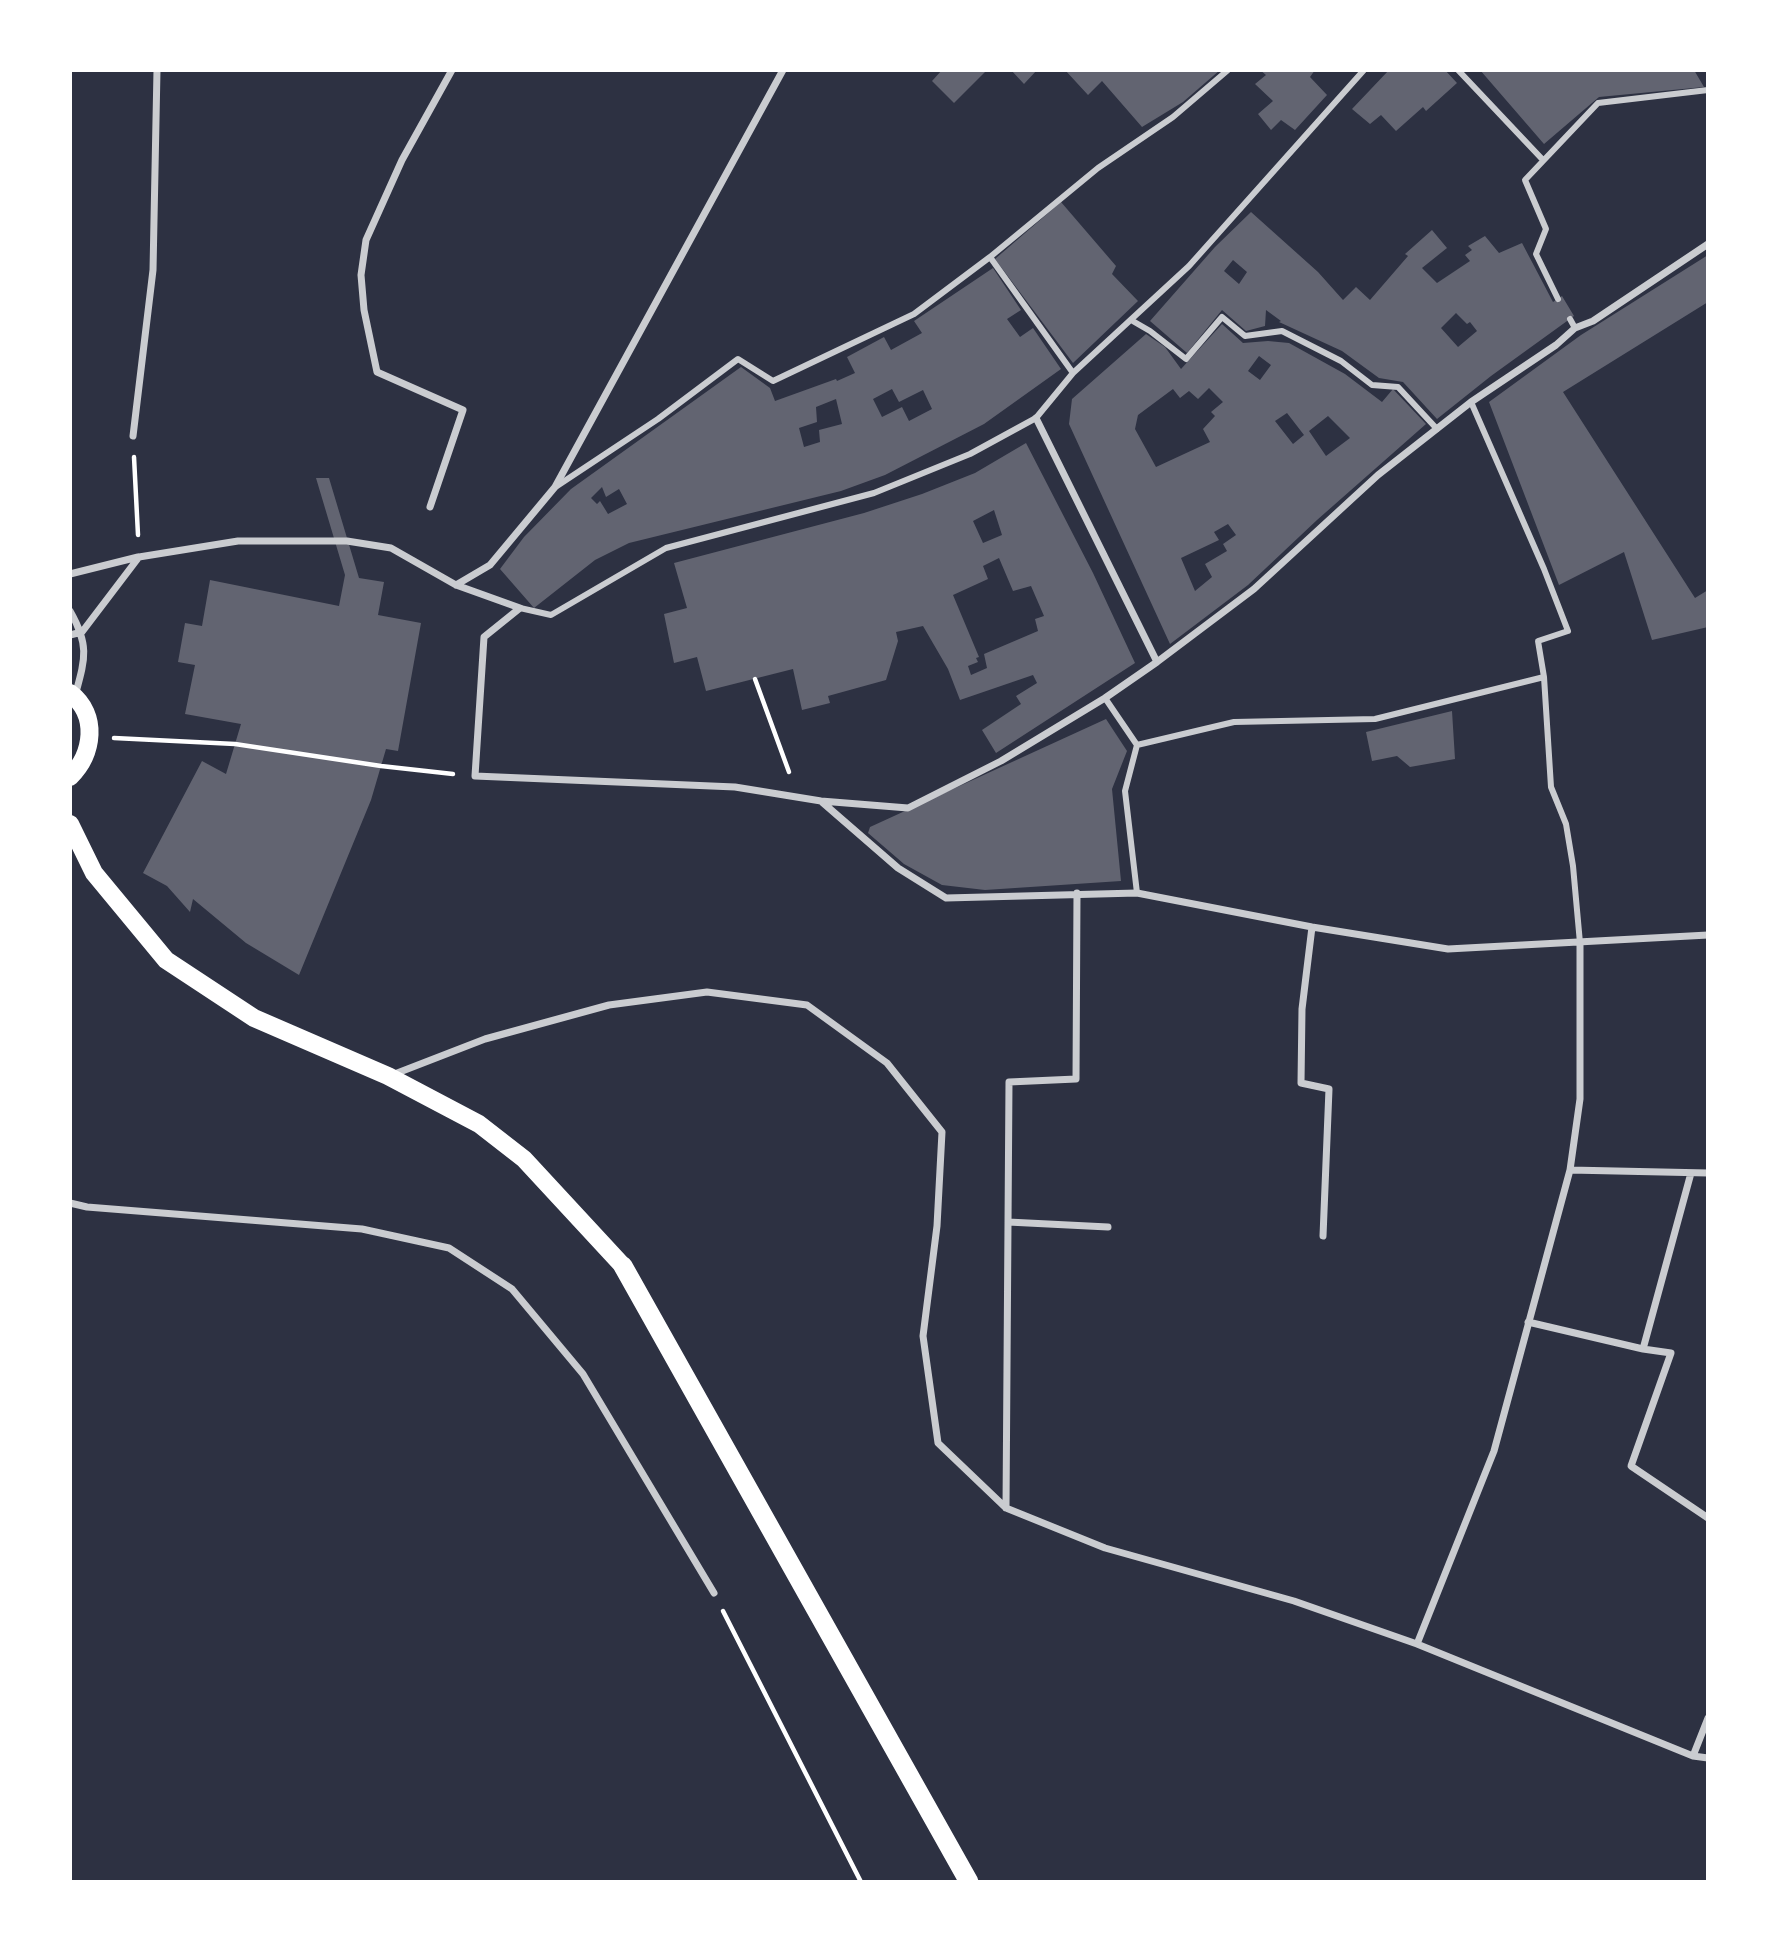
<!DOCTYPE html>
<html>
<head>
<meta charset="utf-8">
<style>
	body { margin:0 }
	#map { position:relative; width:1778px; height:1952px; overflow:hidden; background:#2d3142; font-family:"DejaVu Sans",sans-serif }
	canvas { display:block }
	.frame { position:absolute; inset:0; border:72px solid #fff; pointer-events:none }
</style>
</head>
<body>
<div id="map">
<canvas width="1778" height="1952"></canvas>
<div class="frame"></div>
</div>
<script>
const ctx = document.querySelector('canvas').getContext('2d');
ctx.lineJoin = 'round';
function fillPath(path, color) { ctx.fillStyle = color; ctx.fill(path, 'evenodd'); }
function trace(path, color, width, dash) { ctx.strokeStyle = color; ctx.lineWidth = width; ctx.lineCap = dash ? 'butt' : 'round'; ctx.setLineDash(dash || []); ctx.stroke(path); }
fillPath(new Path2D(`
	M942 70H987L954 103 932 81Z
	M1011 70H1037L1024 84Z
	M1065 70H1220L1183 102 1142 127 1102 81 1088 95Z
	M1260 70H1315L1310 77 1327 95 1295 130 1281 120 1271 130 1258 114 1273 101 1255 84 1266 75Z
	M1389 70H1445L1457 83 1426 111 1423 107 1396 131 1381 115 1370 124 1352 109Z
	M1480 70H1694L1704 87 1599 97 1544 144Z
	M1061 202 1116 266 1112 274 1138 301 1073 363 995 259Z
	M1251 212 1318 272 1343 300 1356 287 1370 300 1408 256 1405 254 1432 230 1447 248 1422 268 1437 283 1470 261 1465 255 1472 250 1468 246 1485 236 1499 253 1522 243 1553 302 1562 296 1574 316 1491 376 1437 419 1403 382 1379 378 1342 351 1279 322 1281 321 1266 310 1265 326 1246 331 1222 310 1187 353 1150 321 1215 247ZM1233 260 1247 272 1239 284 1224 271ZM1456 313 1467 324 1470 322 1477 331 1458 347 1441 328Z
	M1708 255V302L1563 392 1695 598 1708 590V627L1652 640 1624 552 1559 585 1489 402 1581 335Z
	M993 268 1021 310 1007 319 1020 337 1033 328 1061 369 984 424 885 475 841 491 629 543 595 560 534 608 500 569 524 537 571 489 741 367 770 388 775 401 836 379 837 381 855 373 847 357 884 337 891 350 922 333 914 321ZM892 389 899 402 923 390 932 409 909 421 902 407 882 417 873 399ZM836 399 842 424 819 430 820 442 804 447 799 428 817 422 816 407ZM602 487 606 497 619 489 627 504 608 514 600 501 597 504 591 498Z
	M1222 324 1243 343 1268 341 1289 343 1345 374 1382 402 1393 389 1426 424 1317 520 1248 585 1170 644 1069 424 1072 399 1146 334 1165 347 1181 369ZM1259 356 1271 365 1260 380 1248 371ZM1209 388 1223 402 1211 412 1215 416 1203 429 1210 442 1156 467 1135 429 1138 415 1173 389 1180 398 1189 391 1198 399ZM1287 413 1304 435 1293 444 1275 421ZM1328 416 1350 438 1326 456 1309 431ZM1228 524 1236 535 1223 544 1227 551 1205 564 1212 577 1195 591 1181 558 1219 540 1214 532Z
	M1026 443 1093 573 1135 663 996 753 982 730 1021 704 1016 696 1037 683 1033 675 960 700 948 669 923 626 896 632 898 641 886 680 828 696 830 703 802 710 793 669 706 691 697 657 674 663 664 614 687 608 674 563 864 513 922 494 975 473ZM994 510 1002 535 983 543 973 521ZM999 558 1013 591 1031 586 1044 616 1035 619 1038 631 984 654 987 668 971 675 968 666 978 662 976 658 979 657 953 595 988 579 983 566Z
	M316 478H329L359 578 384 582 378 615 421 623 398 751 386 749 371 800 299 975 246 943 193 899 190 912 167 886 143 873 202 761 226 774 241 724 185 714 195 665 178 662 185 623 202 626 210 580 339 606 345 575Z
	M1452 711 1455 759 1410 767 1397 756 1372 761 1366 732Z
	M1106 719 1127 751 1112 789 1121 881 985 890 942 885 904 864 868 833 870 827Z`), '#626471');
trace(new Path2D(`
	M134 457 138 535
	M755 679 789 772
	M114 738 235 744 381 766 453 774
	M723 1611 861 1882`), '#fff', 4.5);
trace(new Path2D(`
	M1458 70 1543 160
	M990 257 1073 373
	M1558 299 1536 254 1546 229 1525 180 1598 103 1708 90
	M1570 319 1575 328
	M1131 320 1150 331 1186 359 1222 317 1245 336 1282 331 1341 361 1372 385 1398 387 1437 429
	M1471 402 1544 569 1568 631 1538 641 1544 677 1551 787 1566 824 1573 866 1580 943
	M557 486 658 419 738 359 773 381 914 314 990 257 1098 168 1173 117 1228 70
	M520 608 551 615 666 548 874 493 970 454 1036 418 1073 373 1189 266 1364 70
	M1105 698 1137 745
	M1137 745 1234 722 1375 719 1544 677
	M1137 745 1125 791 1137 893`), '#caccd0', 6);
trace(new Path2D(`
	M1036 418 1157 662
	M133 436 153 270 157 70
	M430 507 463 410 377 372 364 310 361 275 366 240 402 160 452 70
	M70 574 138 557
	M456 585 490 565 555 487 783 70
	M70 611C90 646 85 659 75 696
	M70 635 82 632 139 557 238 541H347L391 548 456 585 520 608 484 637 475 776 735 787 821 801 908 808 1001 761 1105 698 1157 662 1254 589 1378 475 1471 402 1556 345 1575 328 1593 321 1708 244
	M822 802 898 868 946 898 1137 893 1312 927 1448 949 1708 935
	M1312 927 1302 1009 1301 1083 1329 1089 1323 1236
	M392 1075 485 1039 609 1005 707 992 807 1005 887 1063 942 1132 937 1226 923 1336 938 1443 1006 1508 1105 1548 1294 1601 1417 1644 1693 1756 1708 1758
	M1570 1170 1708 1173
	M1691 1173 1643 1349 1671 1353 1631 1466 1708 1518
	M70 1203 87 1207 362 1229 449 1248 512 1289 583 1374 714 1593
	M1008 1222 1108 1227
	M1528 1322 1643 1349
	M1006 1508 1009 1082 1076 1079 1077 893
	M1417 1644 1494 1451 1570 1170 1580 1099V943
	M1693 1756 1708 1718`), '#caccd0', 7);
trace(new Path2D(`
	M70 693C99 715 93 754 70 777
	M70 824 94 873 166 960 254 1018 388 1076 479 1124 524 1159 623 1266`), '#fff', 18);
trace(new Path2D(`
	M623 1266 969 1882`), '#fff', 19);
</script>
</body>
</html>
